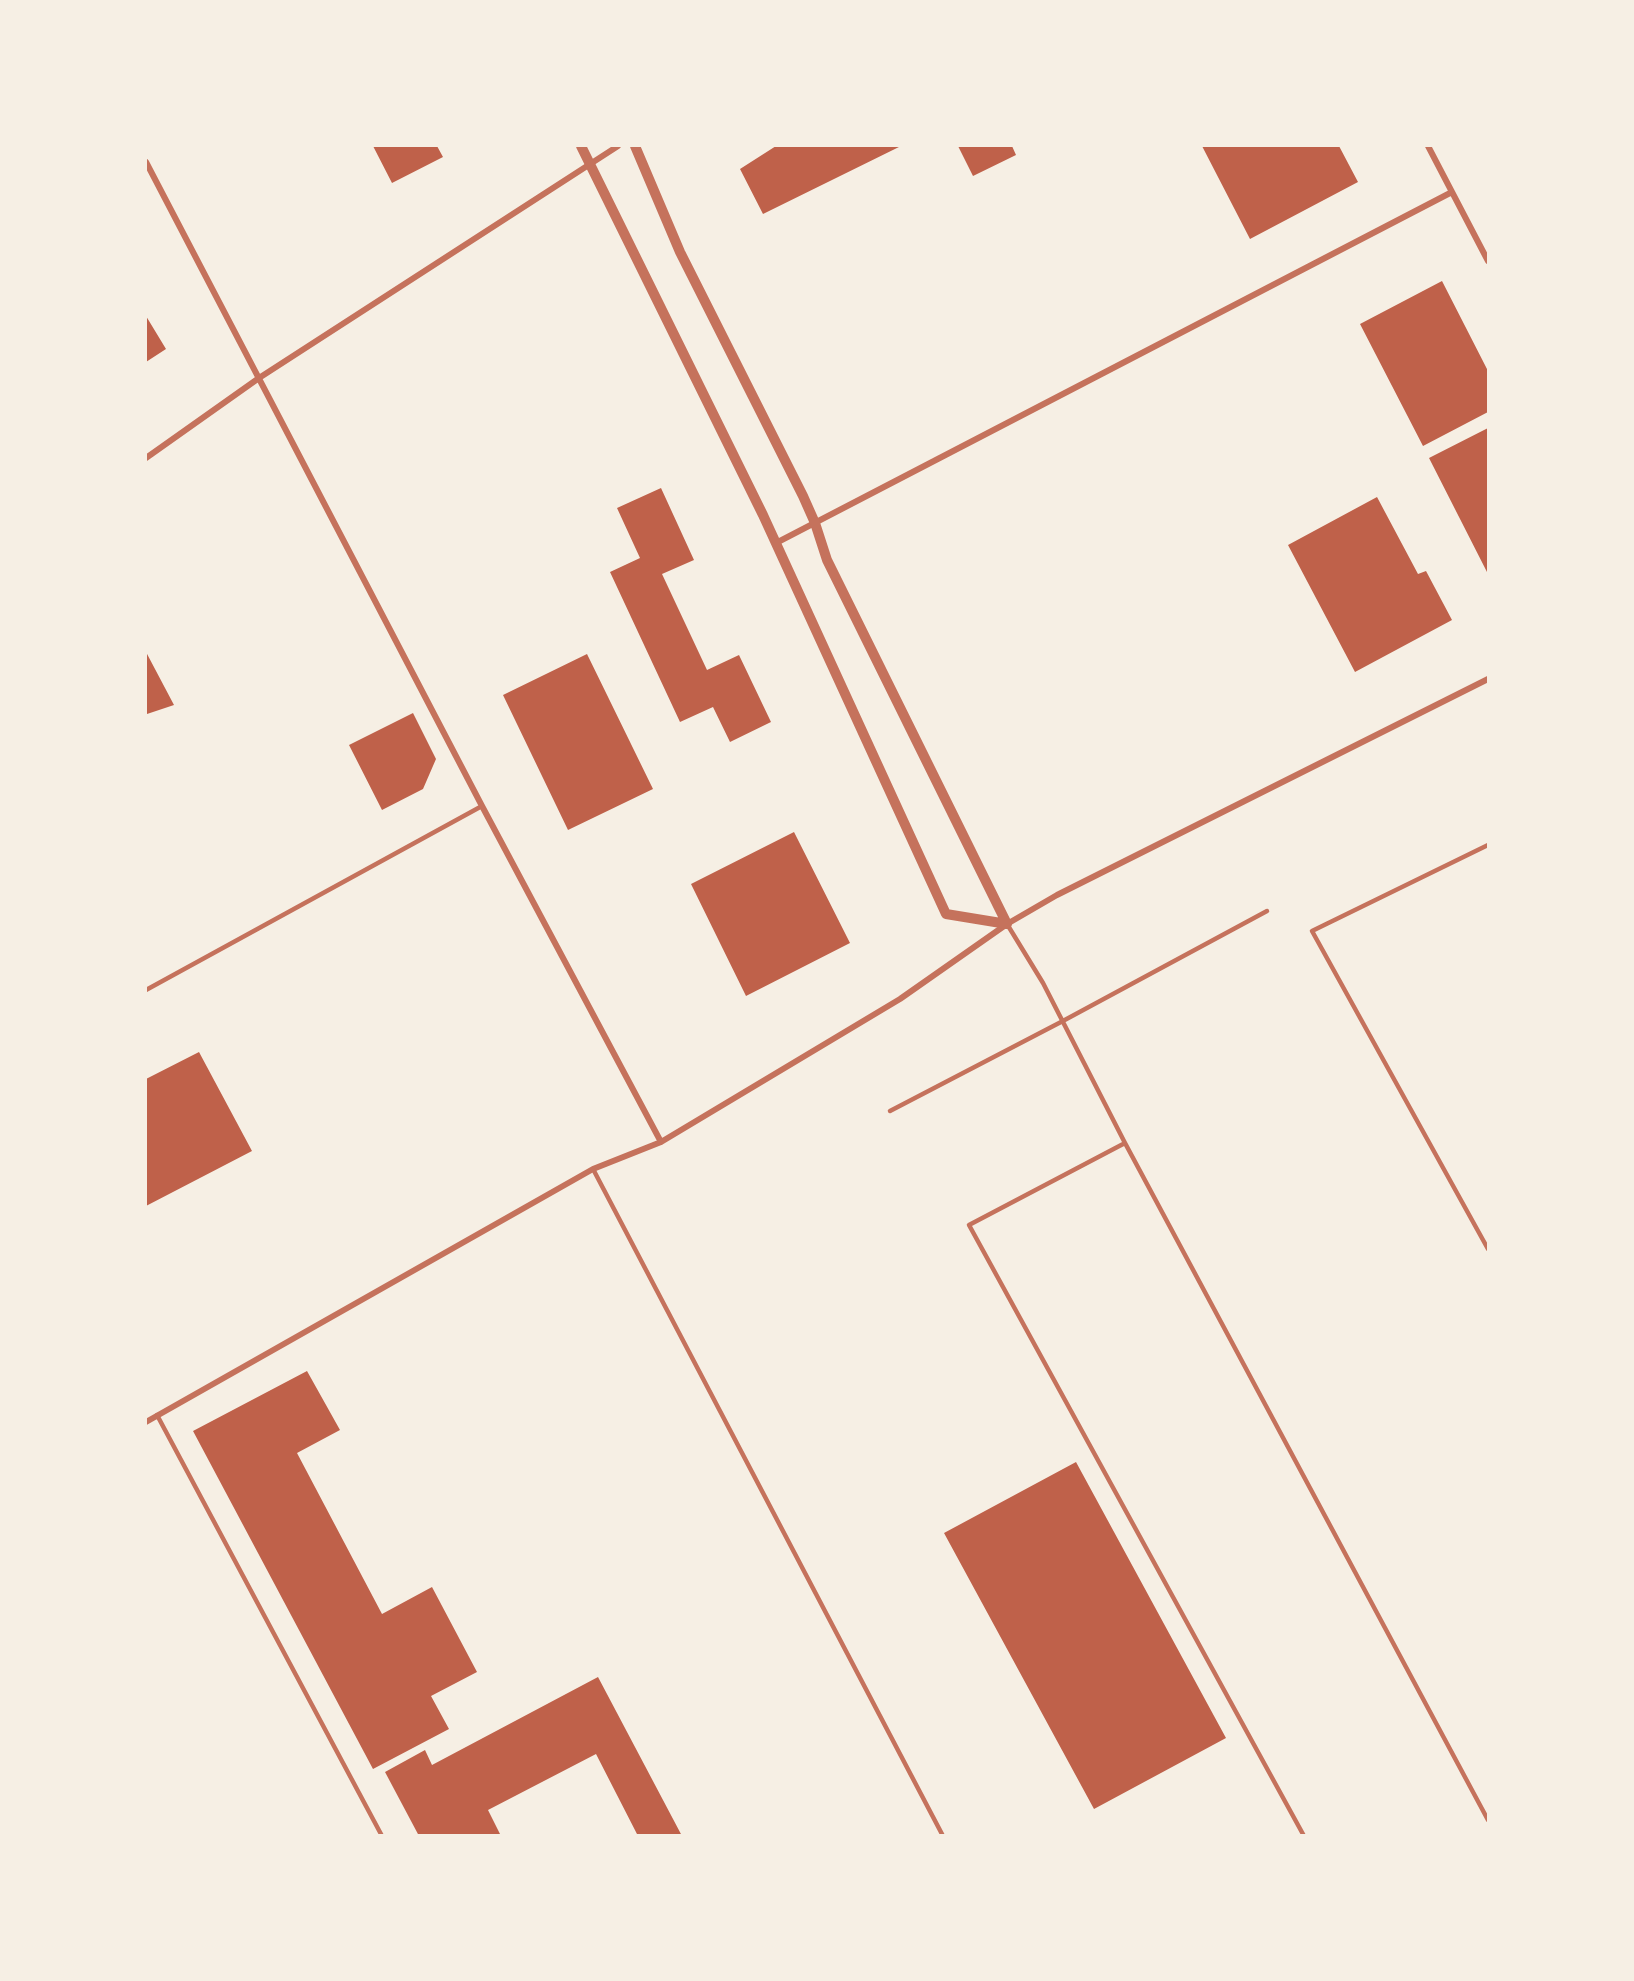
<!DOCTYPE html>
<html>
<head>
<meta charset="utf-8">
<style>
	body { margin:0 }
	#map { position:relative; width:1634px; height:1981px; overflow:hidden; background:#f6efe4; font-family:"Source Sans 3",sans-serif }
	canvas { display:block }
	.frame { position:absolute; inset:0; border:147px solid #f6efe4; pointer-events:none }
</style>
</head>
<body>
<div id="map">
<canvas width="1634" height="1981"></canvas>
<div class="frame"></div>
</div>
<script>
const ctx = document.querySelector('canvas').getContext('2d');
ctx.lineJoin = 'round';
function fillPath(path, color) { ctx.fillStyle = color; ctx.fill(path, 'evenodd'); }
function trace(path, color, width, dash) { ctx.strokeStyle = color; ctx.lineWidth = width; ctx.lineCap = dash ? 'butt' : 'round'; ctx.setLineDash(dash || []); ctx.stroke(path); }
fillPath(new Path2D(`
	M373 146H437L443 157 392 183Z
	M776 146H901L763 214 740 169Z
	M958 146H1012L1016 155 973 176Z
	M1202 146H1339L1358 182 1250 239Z
	M1442 281 1488 371V412L1423 446 1360 324Z
	M146 316 166 349 146 362Z
	M1488 428V574L1429 458Z
	M661 488 694 560 662 574 707 670 739 655 771 722 730 742 713 707 680 722 610 572 640 558 617 508Z
	M1377 497 1418 574 1426 571 1452 620 1355 672 1288 545Z
	M146 652 174 705 147 714 146 711Z
	M587 654 653 789 568 830 503 695Z
	M413 713 436 759 423 789 382 810 349 745Z
	M794 832 850 943 746 996 691 884Z
	M199 1052 252 1151 146 1206V1079Z
	M307 1371 340 1430 297 1453 382 1614 432 1587 477 1672 431 1696 449 1729 373 1769 193 1431Z
	M1076 1462 1226 1738 1094 1809 944 1533Z
	M598 1677 682 1836H638L596 1754 488 1810 501 1836H419L385 1772 425 1750 432 1765Z`), '#bf614a');
trace(new Path2D(`
	M1488 845 1312 931 1488 1249
	M1007 924 1043 983 1125 1143 1488 1820
	M146 990 482 806
	M890 1111 1061 1022 1267 911
	M1125 1143 969 1225 1304 1836
	M593 1169 943 1836
	M157 1415 382 1836`), '#c5725c', 4.5);
trace(new Path2D(`
	M1428 146 1488 261
	M146 162 482 806 661 1142
	M146 458 259 378 618 146
	M776 543 1452 192
	M146 1422 593 1169 661 1142 900 999 1007 924 1057 895 1488 679`), '#c5725c', 6);
trace(new Path2D(`
	M581 146 763 515 946 914 1007 924
	M635 146 680 252 803 496 815 523 827 560 1007 924`), '#c5725c', 10);
</script>
</body>
</html>
